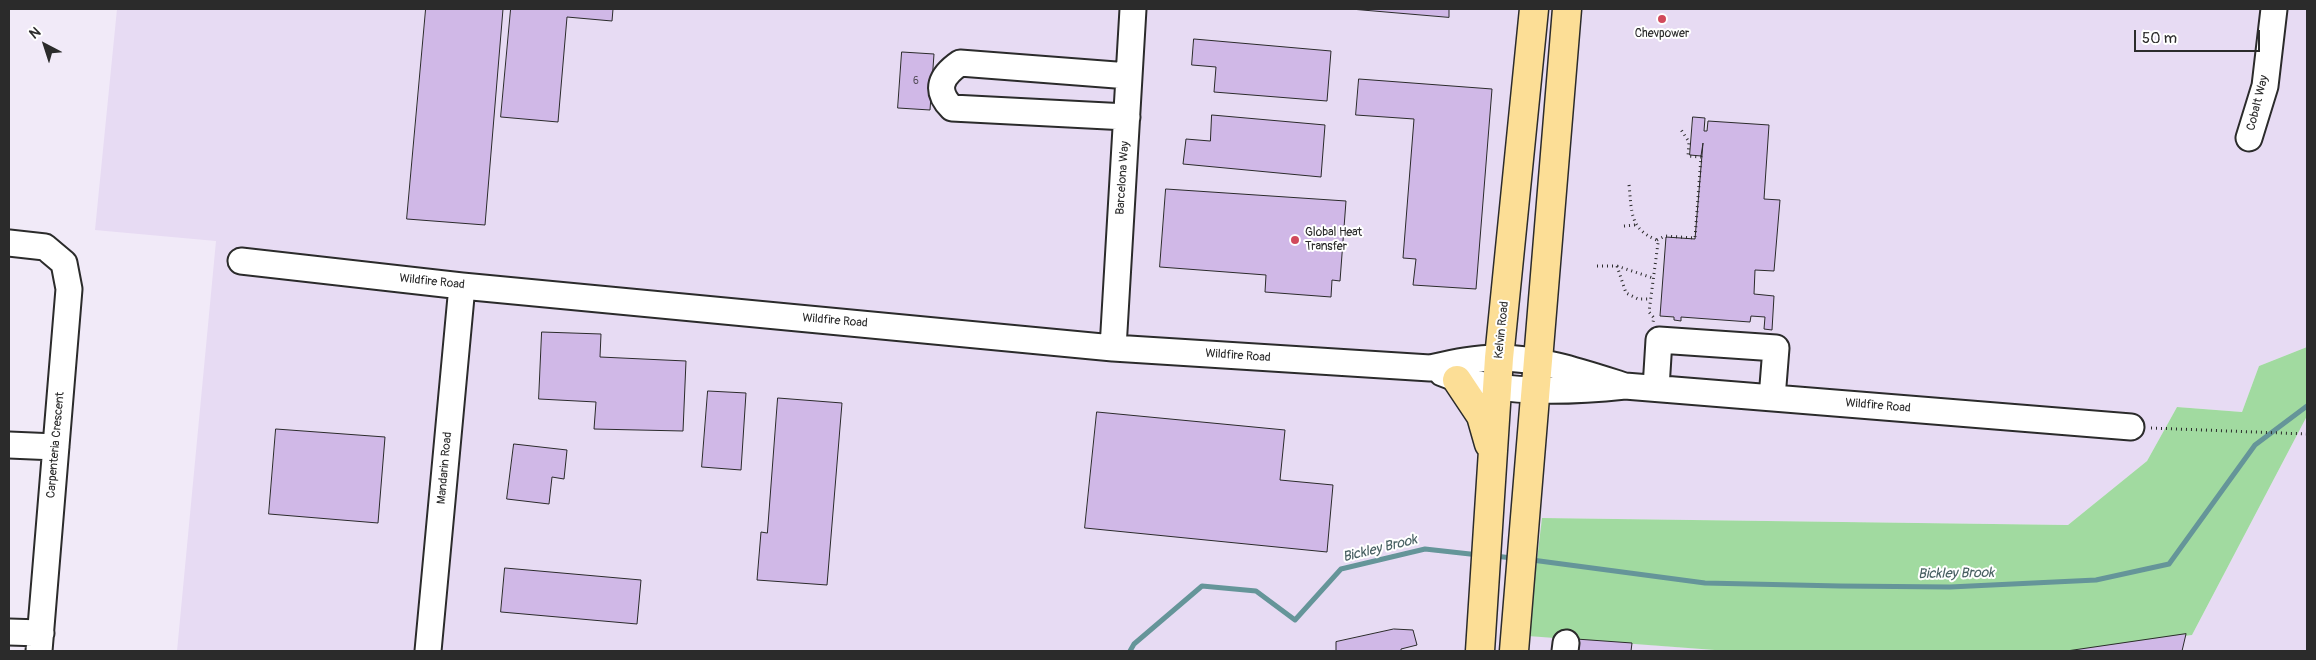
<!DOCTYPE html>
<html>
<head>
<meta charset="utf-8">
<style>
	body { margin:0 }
	#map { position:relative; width:2316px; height:660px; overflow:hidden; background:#f1eaf8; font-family:Pangolin,sans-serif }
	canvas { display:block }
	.frame { position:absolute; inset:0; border:10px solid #2b2b2b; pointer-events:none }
	.north { position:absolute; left:20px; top:20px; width:50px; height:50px; -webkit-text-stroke:4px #fff; paint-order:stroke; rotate:320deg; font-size:14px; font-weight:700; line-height:20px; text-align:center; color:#2b2b2b }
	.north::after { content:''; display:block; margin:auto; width:18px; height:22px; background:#2b2b2b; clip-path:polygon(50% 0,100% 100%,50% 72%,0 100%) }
	.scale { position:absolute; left:2134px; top:30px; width:126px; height:22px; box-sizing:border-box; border:2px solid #2b2b2b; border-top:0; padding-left:6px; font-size:15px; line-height:18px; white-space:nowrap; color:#2b2b2b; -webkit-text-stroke:4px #fff; paint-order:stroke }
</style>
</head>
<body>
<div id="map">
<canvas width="2316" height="660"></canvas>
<div class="frame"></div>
<div class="north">N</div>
<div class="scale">50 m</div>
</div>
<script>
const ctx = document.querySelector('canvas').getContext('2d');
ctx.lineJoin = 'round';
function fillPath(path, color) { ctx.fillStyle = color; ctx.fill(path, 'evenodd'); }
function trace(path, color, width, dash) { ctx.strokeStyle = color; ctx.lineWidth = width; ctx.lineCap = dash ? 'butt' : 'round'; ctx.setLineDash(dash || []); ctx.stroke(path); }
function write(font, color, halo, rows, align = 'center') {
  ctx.font = font + ' Pangolin,sans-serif'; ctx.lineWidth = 4; ctx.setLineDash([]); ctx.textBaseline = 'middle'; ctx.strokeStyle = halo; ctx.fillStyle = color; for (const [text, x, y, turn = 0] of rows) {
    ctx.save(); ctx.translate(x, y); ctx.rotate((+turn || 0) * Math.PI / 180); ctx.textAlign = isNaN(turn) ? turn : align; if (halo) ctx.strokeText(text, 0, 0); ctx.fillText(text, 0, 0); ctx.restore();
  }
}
fillPath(new Path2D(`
	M117 9H2307V347L2259 366 2242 412 2177 407 2147 461 2068 525 1542 518 1576 639 1728 651H177L216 241 95 230Z
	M2307 416V651H2072L2192 635Z`), '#e7dbf3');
fillPath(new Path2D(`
	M2307 347V416L2192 635 2072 651H1728L1528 636 1542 518 2068 525 2147 461 2177 407 2242 412 2259 366Z`), '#a1daa0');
trace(new Path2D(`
	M1495 556 1512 558
	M1532 560 1705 583 1840 586 1950 587 2096 580 2169 564 2255 445 2307 406
	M1130 651 1134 644 1202 586 1256 591 1295 620 1341 569 1425 549 1479 555`), '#659599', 5);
const building = new Path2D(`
	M426 9H503L485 225 407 219Z
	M511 9H613L612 21 567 17 558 122 501 117Z
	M1351 9H1449V17Z
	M1194 39 1331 51 1327 101 1214 92 1216 67 1192 65Z
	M902 52 934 54 930 110 898 108Z
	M1359 79 1492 89 1476 289 1413 285 1416 259 1403 258 1414 119 1356 115Z
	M1212 115 1325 125 1321 177 1183 164 1186 139 1210 141Z
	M1693 117 1705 118 1704 131H1707L1708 121 1769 125 1764 199 1780 200 1774 271 1755 270 1754 294 1774 296 1772 330 1764 329 1765 317 1751 316 1750 322 1681 317V321L1674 320V317L1660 316 1666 237 1695 239 1703 143 1701 156 1690 155Z
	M1166 189 1346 201 1340 281 1332 280 1331 297 1265 292 1266 275 1160 267Z
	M542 332 601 334 600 357 686 361 683 431 594 429 596 402 539 399Z
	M708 391 746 393 741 470 702 467Z
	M778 398 842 403 827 585 757 580 761 532 767 533Z
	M1097 412 1285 430 1280 480 1333 485 1327 552 1085 528Z
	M276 429 385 437 378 523 269 514Z
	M514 444 567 450 564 479 552 477 549 504 507 499Z
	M505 568 641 580 637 624 501 612Z
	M1394 629 1413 630 1417 645 1401 649V651H1336V642Z
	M2186 634 2182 651H2067Z
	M1576 639 1632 643 1631 651H1575Z`);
fillPath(building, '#d0b8e7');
trace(building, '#2b2b2b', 1);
const minor = new Path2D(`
	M1127 117 952 108C934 90 941 76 960 63L1129 76
	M2249 138 2265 86 2274 9
	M9 243 45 247 64 263 69 289 39 651
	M241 261 462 286 1113 348 1430 368C1453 363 1475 358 1498 358 1541 358 1584 373 1625 386
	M1113 348 1133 9
	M1442 373C1494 395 1569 392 1625 386L2131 427
	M1656 388 1659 340 1776 348 1772 398
	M9 445 56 447
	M9 632 41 633
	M428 651 462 286
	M1565 651 1566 643`);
const major = new Path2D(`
	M1457 380 1481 416 1489 444
	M1480 651 1499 358 1534 9
	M1514 651 1567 9`);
trace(minor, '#2b2b2b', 29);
trace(major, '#2b2b2b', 31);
trace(new Path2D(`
	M1629 185C1632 211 1629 229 1657 240L1658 243 1649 312 1654 318 1653 322
	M1624 226 1635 225
	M1657 240 1665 236 1695 238 1701 157 1688 156 1689 142 1680 128
	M1597 266H1617L1653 278
	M1617 266 1626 293 1638 299H1651
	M2151 428 2307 434`), '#2b2b2b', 3, [1, 4]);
trace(minor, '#fff', 25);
trace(major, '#fcde96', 28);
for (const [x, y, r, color] of [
	[1662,19,5,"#d1495b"],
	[1295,240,5,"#d1495b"]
]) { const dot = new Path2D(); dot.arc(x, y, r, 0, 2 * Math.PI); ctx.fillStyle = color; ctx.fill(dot); trace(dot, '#fff', 2); }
write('10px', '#544e5a', null, [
	["6",916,81]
]);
write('12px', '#2b2b2b', '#fff', [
	["Chevpower",1662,34],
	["Global Heat",1305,233,"left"],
	["Transfer",1305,247,"left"]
]);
write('12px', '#2b2b2b', '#fff', [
	["Cobalt Way",2258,103,-76],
	["Barcelona Way",1123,178,-86],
	["Wildfire Road",432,282,6],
	["Wildfire Road",835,321,5],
	["Kelvin Road",1502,330,-84],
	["Wildfire Road",1238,356,4],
	["Wildfire Road",1878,406,5],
	["Carpenteria Crescent",56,445,-85],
	["Mandarin Road",445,468,-85]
]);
write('italic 14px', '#486062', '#fff', [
	["Bickley Brook",1380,549,-14],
	["Bickley Brook",1956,574,-1]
]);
</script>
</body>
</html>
